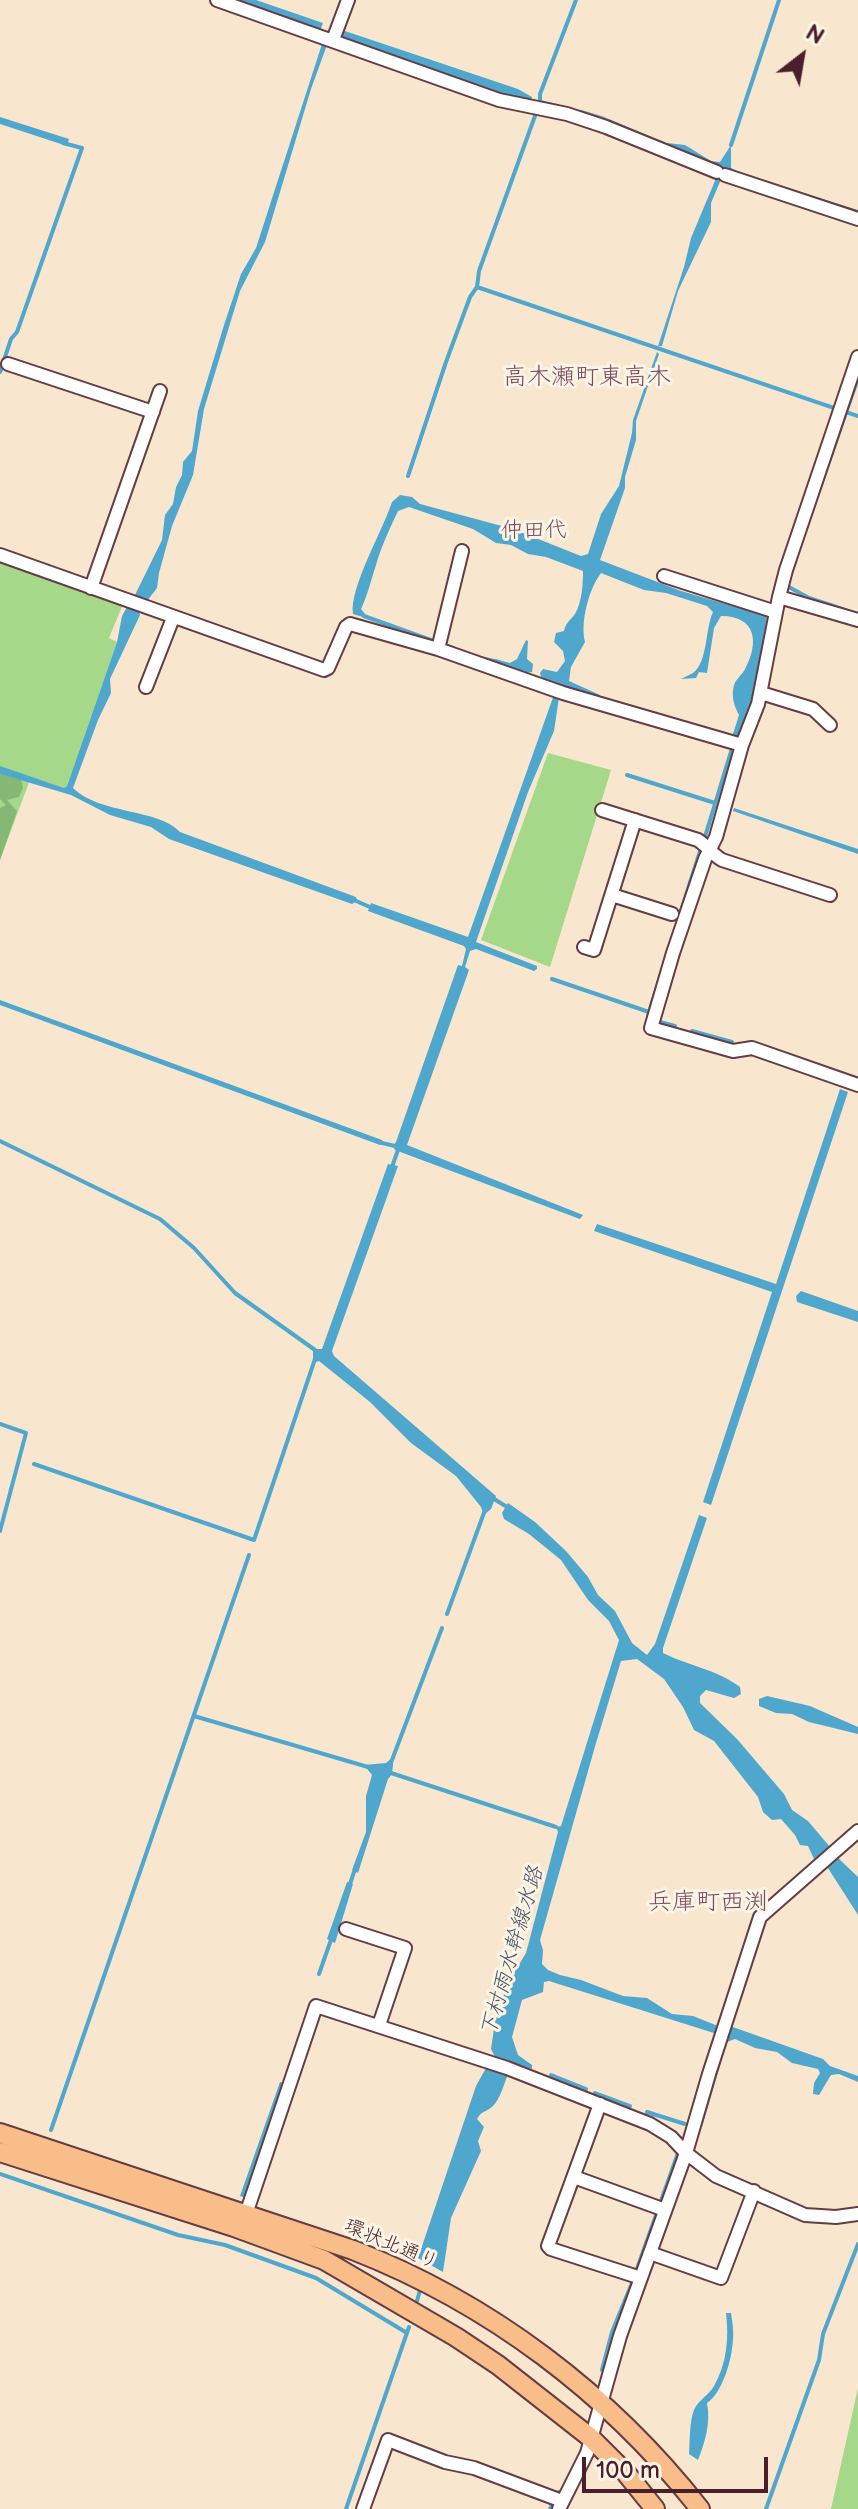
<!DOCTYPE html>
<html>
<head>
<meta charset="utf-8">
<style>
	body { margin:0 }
	#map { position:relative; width:858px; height:2509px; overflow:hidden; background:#f8e6cf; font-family:"Balsamiq Sans",sans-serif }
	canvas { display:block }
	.north { position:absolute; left:762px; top:16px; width:80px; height:80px; -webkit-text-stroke:6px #fcf5e5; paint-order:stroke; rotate:31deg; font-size:22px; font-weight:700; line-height:32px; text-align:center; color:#4a1f2b }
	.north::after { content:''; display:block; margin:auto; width:28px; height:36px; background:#4a1f2b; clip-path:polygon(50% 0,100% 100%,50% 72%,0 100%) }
	.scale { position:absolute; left:582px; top:2457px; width:186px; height:36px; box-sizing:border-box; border:4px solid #4a1f2b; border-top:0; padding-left:10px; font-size:24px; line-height:28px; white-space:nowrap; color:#4a1f2b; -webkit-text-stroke:6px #fcf5e5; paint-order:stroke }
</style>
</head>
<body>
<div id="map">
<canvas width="858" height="2509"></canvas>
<div class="north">N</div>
<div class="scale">100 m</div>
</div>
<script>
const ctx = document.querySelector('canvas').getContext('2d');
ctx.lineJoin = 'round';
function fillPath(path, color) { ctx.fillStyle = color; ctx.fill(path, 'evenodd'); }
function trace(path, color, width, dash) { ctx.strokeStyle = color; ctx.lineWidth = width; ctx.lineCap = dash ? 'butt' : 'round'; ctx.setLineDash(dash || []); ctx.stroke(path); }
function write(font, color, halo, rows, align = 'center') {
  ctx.font = font + ' "Balsamiq Sans","Klee One",sans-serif'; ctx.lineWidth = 6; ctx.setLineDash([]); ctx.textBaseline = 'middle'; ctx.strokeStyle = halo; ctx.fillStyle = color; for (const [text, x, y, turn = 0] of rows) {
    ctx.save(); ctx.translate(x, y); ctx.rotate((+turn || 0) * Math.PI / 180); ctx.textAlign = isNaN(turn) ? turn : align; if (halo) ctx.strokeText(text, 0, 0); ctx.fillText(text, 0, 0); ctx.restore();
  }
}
fillPath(new Path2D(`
	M0 560 123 604 109 638 117 642 67 786 64 788 31 777 0 860Z
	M548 753 611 770 550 967 481 940Z
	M858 2388V2509H831Z`), '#a5d888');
fillPath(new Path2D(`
	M0 774 21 780 23 787 19 797 7 800 17 811 0 860V808L6 805 0 799Z`), '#84b874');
fillPath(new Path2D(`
	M231 0H256L323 23 320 31Z
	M342 30 518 89 532 97 531 102 499 96 339 39Z
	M322 44 327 45 311 89 265 242 240 291 204 409 193 475 172 526 159 573 157 588 147 601 134 597 162 540 165 515 173 504 176 487 182 475 183 462 192 451 198 411 224 325 241 274 256 248Z
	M0 117 69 139 67 146 0 124Z
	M667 143 685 145 711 161 720 162 731 145V168L747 176 718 168 669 148Z
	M717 176 722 177 711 203V222L678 291 662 346H658L684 267 691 238Z
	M657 352 659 354 636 421V440L625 477V488L600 560 681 591 767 616C760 656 759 704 736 738L732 737 739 715C734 706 731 696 734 685 736 679 742 675 745 669 759 643 757 616 721 616L714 628 707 673 699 672 696 678 681 679C685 677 689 675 693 673 708 662 705 629 713 612L707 606 666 593 644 590 601 573C589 589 580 622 585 642L571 667 569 681 600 695 599 698 563 686 560 691 554 731 528 792 476 942 537 966V969L534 971 476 949 470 951 465 967 469 970 407 1145 583 1215 580 1219 395 1150 393 1146 396 1142 458 965 462 966 466 949 464 946 368 911 371 903 468 937 556 689 555 684 542 680 540 673 543 669 557 672 565 661 563 651 554 642 556 633 564 631C566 622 570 621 575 614 582 602 583 584 583 571L546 557 528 554 511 545 496 543 473 529 409 507 398 511C390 528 381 547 376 565 371 580 368 594 361 609L365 614 363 617 353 614C349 588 383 530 392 502L400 495 412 497 420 504 513 529 581 556 588 554 601 514 619 486 632 433 633 420Z
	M127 607 139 612 140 615 110 679 111 693 98 720 73 788C101 815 157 808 180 832L356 897 357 901 352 904 169 839 151 827 110 815 71 795 0 774V766L64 788 67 786 117 642 122 616Z
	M526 640 528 641 527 659 533 664 532 672 525 673 495 662V659L510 663 517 659Z
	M734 808 858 849V854L733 811Z
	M0 1000 382 1140V1144L380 1145 0 1005Z
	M840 1089 848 1092 711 1505 703 1502 772 1292 594 1231 597 1224 776 1284Z
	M388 1164 398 1166 332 1351 334 1356 496 1496 491 1509 484 1515 481 1507 456 1476 411 1443 370 1402 319 1361 313 1363V1349H322Z
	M801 1291 858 1311V1322L797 1302 796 1296Z
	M508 1503 535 1522 566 1551 588 1577 598 1595 615 1611 632 1643 647 1655 655 1644 699 1515 707 1518 663 1648V1653C689 1666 716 1669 740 1687L741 1694 734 1698 706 1690 700 1696V1703L737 1739 784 1794 792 1810 808 1821 830 1847 814 1859 808 1846 800 1845 795 1835 781 1819 772 1820 763 1812 758 1797 714 1741 694 1730 683 1707 664 1679 637 1659 621 1661 596 1743 540 1940 543 1950 542 1964 548 1970 560 1975 581 1980 623 1996 647 1998 672 2014 693 2016 718 2026 717 2034 549 1981 544 1982 543 1992 522 2000 512 2037 518 2055 532 2065V2069L504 2060 500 2072 508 2074C504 2084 500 2099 493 2106 487 2112 482 2110 477 2119L484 2127 478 2141 481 2151 451 2218 443 2272 418 2258 476 2086 486 2068H490L495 2057 491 2049 496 2015 509 1981 526 1953 558 1832 556 1827 561 1826 619 1640 609 1621 588 1600 561 1560 529 1534 504 1519 502 1513Z
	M767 1696 810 1706 858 1727V1734L809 1722 792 1714 776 1713 759 1706V1699Z
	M394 1756 392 1774 388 1779 358 1873 352 1870 366 1832V1796L372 1775 364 1765 386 1763Z
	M836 1856 858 1877V1915L826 1865Z
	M347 1882 353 1884 335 1943 327 1939Z
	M730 2026 823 2059 830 2066 858 2076V2082L839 2074 831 2075 819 2095 813 2094 814 2083 820 2073 818 2069 792 2063 777 2052 755 2048 735 2039 727 2042 702 2127 698 2126Z
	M280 2082 285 2083 246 2198 240 2196Z
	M726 2313H731C732 2321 734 2330 733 2339 732 2359 723 2392 707 2403 711 2423 705 2442 698 2460L689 2454C690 2441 689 2423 694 2410 698 2400 709 2395 714 2386 727 2363 729 2338 726 2313Z`), '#50a7cd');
trace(new Path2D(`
	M540 102V94L576 0
	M581 112 604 119 668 146
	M731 145 779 0
	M803 195 858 212
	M477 287 858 416
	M0 372 11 339 17 332 82 148 63 143
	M408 476 446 362 470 297 477 287 479 271 540 102 557 106
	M805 531 858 378
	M797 555 787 586 809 598 858 614
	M364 616 453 648
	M480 658 499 662
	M627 775 715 803
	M704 840 733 745
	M354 900 372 908
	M678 920 701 848
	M552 979 649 1012 648 1016
	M649 1012 661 974
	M660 1022 675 1026
	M692 1031 732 1042
	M0 1141 160 1219 194 1248 235 1293 315 1350
	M378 1142 399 1147 392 1167
	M0 1424 26 1433 0 1531
	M34 1464 254 1540 315 1359
	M491 1497 507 1507
	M447 1614 485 1510
	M194 1716 368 1767
	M392 1760 442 1628
	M388 1772 556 1827
	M349 1887 355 1869
	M319 1974 332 1937
	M551 2075 586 2089
	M595 2093 630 2106
	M647 2112 685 2124
	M51 2130 249 1555
	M0 2174 178 2235 225 2245 316 2278 407 2333
	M417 2301 420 2290
	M602 2370 612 2332 632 2283 678 2153
	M346 2509 409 2327
	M550 2509 559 2492
	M766 2509 819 2360 823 2334 858 2244`), '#50a7cd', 4);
const minor = new Path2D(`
	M217 0 499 100 567 114 606 127 717 172
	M333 40 348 0
	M725 175 858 219
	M8 364 153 412
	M0 555 324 670 328 668 346 627 350 624 438 649 563 693 742 745
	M664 576 776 612
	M91 588 160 391
	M779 597 786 570 858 357
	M858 620 779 597 758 704 742 745 716 837 705 859 673 953 651 1028 733 1051 752 1048 858 1085
	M438 649 462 551
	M146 687 173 618
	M761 693 813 709 830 725
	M602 810 698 840C707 846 713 855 722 860L830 895
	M612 895 672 914
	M584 947 594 950 635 820
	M346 1929 405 1948 379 2025
	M600 2104 548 2246 551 2249 641 2278
	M574 2177 665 2210
	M246 2214 316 2006 507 2068 650 2124 671 2137 686 2153 716 2176 805 2215 836 2217 858 2214
	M650 2253 721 2278 754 2191
	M363 2509 388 2440 445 2462 474 2468 562 2501
	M559 2509 587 2453 620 2336 686 2153 709 2074 760 1917 858 1831`);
const highway = new Path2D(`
	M0 2133 353 2250C489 2303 609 2393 700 2509
	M0 2152 234 2227 324 2260 456 2337 498 2365 591 2438 626 2473 655 2509`);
trace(minor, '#643d44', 16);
trace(highway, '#643d44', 22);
trace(minor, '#fff', 12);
trace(highway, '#f8bd89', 18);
write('20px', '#4a1f2b', '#fcf5e5', [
	["環状北通り",391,2245,23]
]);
write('22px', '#794b60', '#fcf5e5', [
	["仲田代",534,531]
]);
write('italic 22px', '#4c556c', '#fcf5e5', [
	["下村雨水幹線水路",513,1952,-74]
]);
write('24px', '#794b60', '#fcf5e5', [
	["高木瀬町東高木",587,378],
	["兵庫町西渕",708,1903]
]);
</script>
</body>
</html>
